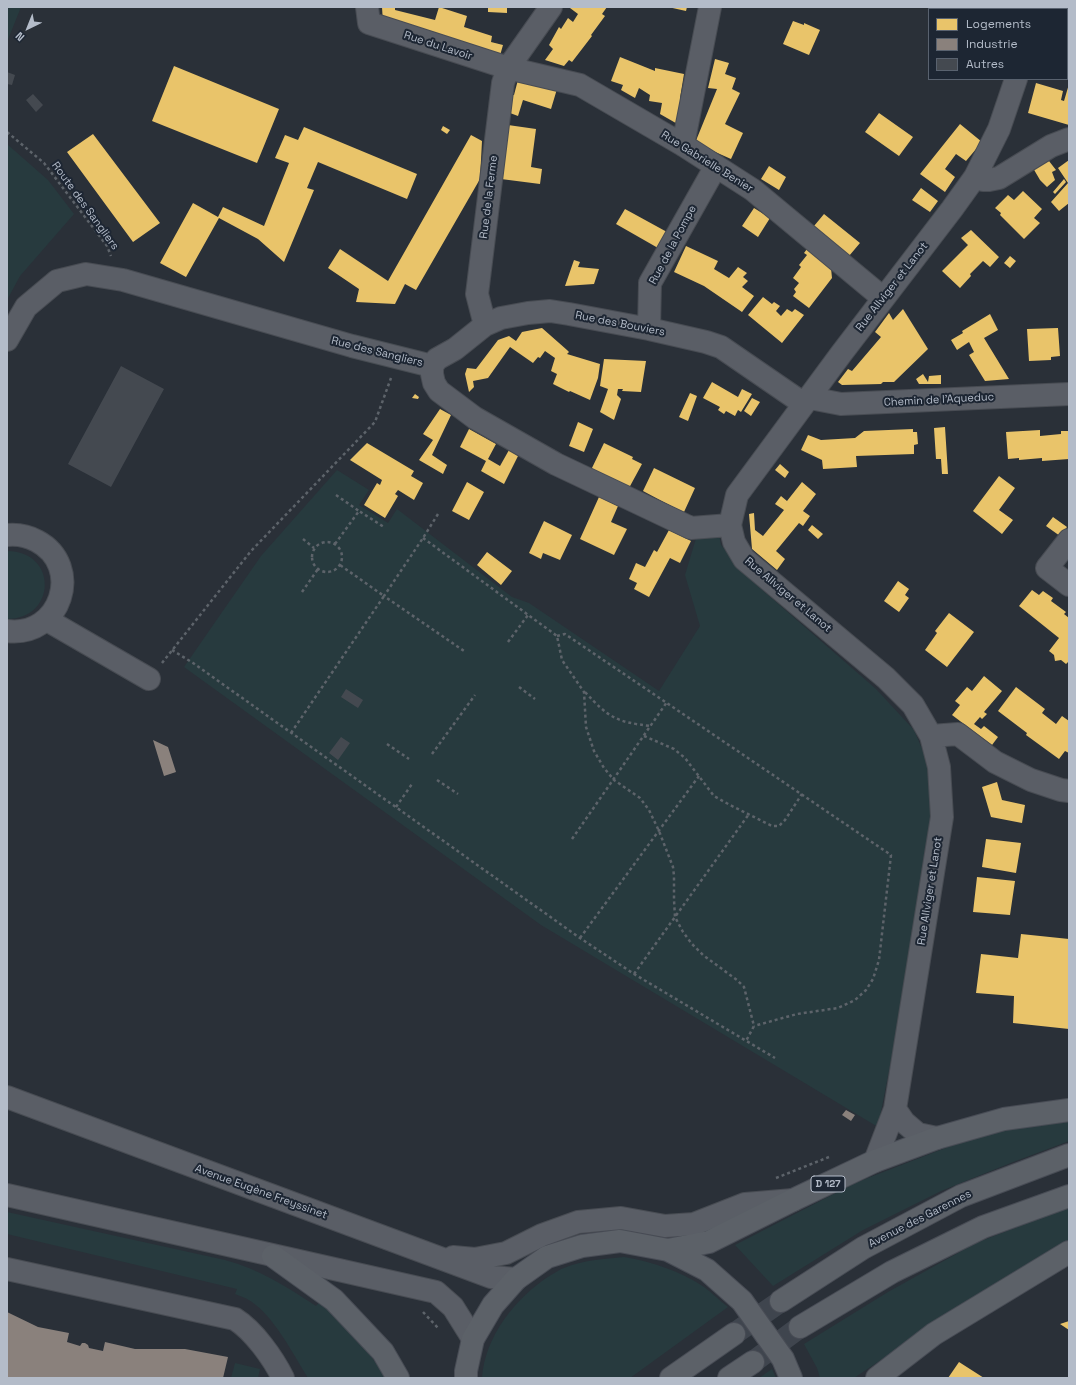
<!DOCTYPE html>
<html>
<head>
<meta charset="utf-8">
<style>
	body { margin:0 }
	#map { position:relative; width:1076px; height:1385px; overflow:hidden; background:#2a3038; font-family:"Space Grotesk",sans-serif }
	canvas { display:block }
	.frame { position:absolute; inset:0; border:8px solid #b4bcc9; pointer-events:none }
	.legend { position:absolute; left:928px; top:8px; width:140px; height:72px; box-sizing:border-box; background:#1d2633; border:1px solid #59626f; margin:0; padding:5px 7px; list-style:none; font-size:12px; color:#b4bcc9 }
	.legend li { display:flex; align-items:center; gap:8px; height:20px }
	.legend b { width:20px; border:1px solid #59626f }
	.north { position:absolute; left:8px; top:8px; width:40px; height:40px; -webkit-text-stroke:3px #1d2633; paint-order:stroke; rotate:223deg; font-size:11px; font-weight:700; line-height:16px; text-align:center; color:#b4bcc9 }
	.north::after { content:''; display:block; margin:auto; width:14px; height:18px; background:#b4bcc9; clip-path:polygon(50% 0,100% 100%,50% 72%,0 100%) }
</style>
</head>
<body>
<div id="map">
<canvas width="1076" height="1385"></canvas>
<div class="frame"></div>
<ul class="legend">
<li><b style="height:11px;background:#e9c46a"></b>Logements</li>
<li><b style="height:11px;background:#8a817c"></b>Industrie</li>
<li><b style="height:11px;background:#444950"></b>Autres</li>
</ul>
<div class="north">N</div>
</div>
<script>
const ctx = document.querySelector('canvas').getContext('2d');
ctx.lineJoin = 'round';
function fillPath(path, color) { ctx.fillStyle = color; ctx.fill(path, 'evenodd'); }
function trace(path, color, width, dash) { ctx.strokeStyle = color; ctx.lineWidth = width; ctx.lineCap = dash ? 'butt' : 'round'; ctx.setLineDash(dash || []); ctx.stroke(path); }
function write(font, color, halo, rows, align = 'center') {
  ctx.font = font + ' "Space Grotesk",sans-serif'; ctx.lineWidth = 4; ctx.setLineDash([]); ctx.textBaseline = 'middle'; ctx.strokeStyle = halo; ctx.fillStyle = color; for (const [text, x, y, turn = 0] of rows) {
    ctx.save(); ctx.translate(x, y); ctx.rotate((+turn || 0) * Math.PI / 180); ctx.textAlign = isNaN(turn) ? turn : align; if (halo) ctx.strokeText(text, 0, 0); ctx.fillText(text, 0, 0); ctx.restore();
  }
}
fillPath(new Path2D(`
	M7 7H21L7 42Z
	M7 144 48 180 74 214 20 276 7 300Z
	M337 470 369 490 359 505 388 523 397 509 512 597 529 603 659 691 700 626 685 575 697 535 719 534 721 545 752 581 876 689 914 730 929 765 935 813 912 953 878 1127 541 925 184 667 261 556Z
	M7 551C58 551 57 619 7 619Z
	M1069 1119V1141L1013 1162 941 1191 863 1230 773 1286 735 1245 855 1183 961 1142 1037 1122Z
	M1069 1207V1244L953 1312 854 1378H820L817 1368 804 1344 888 1292 976 1243Z
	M7 1212 225 1260C259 1269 287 1287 316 1306L320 1302C346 1323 368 1350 386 1378H308C293 1354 272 1312 247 1299 244 1297 239 1296 235 1294L237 1289 7 1234Z
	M624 1257C653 1262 680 1271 704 1287 712 1293 720 1301 728 1307L630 1378H482C485 1336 516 1297 551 1275 555 1273 560 1269 564 1268 583 1260 604 1259 624 1257Z
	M235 1363 260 1369 258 1378H231Z
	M772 1369 776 1378H759Z`), '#273a3e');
fillPath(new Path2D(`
	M382 7H395V10L435 20 439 7 467 16 464 27 492 36 491 42 503 45 499 59 383 23Z
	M488 7H507V13L488 12Z
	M571 7H607L602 14 605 16 591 35 592 36 572 62 569 60 564 66 545 60 553 49 549 45 559 27 561 29 568 18 573 22 578 14 570 8Z
	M668 7H687L686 11Z
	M793 21 804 25V23L820 30 809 55 783 44Z
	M620 57 655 71V68L684 74 680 98 686 100 681 126 660 114 662 103 649 101 650 95 639 88 635 98 621 90 623 85 611 81Z
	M715 59 729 63 725 74 736 78 732 89 740 93 725 124 743 133 731 159 695 143 717 89 708 88Z
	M174 66 279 109 257 163 152 121Z
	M519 76 557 89 551 109 523 100 518 116 510 113 511 95H514Z
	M1036 83 1063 91 1061 100 1064 101 1069 84V125L1028 113Z
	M879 113 913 137 899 156 865 132Z
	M960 124 982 142 966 161 956 154 945 169 955 177 945 192 920 174Z
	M508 125 536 129 531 167 542 169 540 184 501 179Z
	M443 126 450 130 447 134 441 130Z
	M304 127 417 174 407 199 318 162 307 188 314 190 284 262 258 239 219 218 186 277 160 263 193 203 218 217 223 207 264 226 289 163 275 158 285 135 298 140Z
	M93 134 160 223 133 242 67 152Z
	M471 135 482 141 480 179 416 290 405 284 395 304 356 302 359 289 328 268 340 249 388 281Z
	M1069 160V203L1059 211 1051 202 1068 183 1058 168Z
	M1049 161 1056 170 1052 172 1055 180 1047 187 1040 180 1033 168Z
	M769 166 786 177 779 190 761 179Z
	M1064 179 1066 182 1055 194 1053 192Z
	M921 188 938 201 930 212 912 200Z
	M1023 191 1042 209 1034 218 1040 223 1024 239 1000 215 1001 213 995 208 1008 195 1014 200Z
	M754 208 770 218 758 237 742 226Z
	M625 209 667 232 658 248 616 224Z
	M824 214 860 243 849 256 814 226Z
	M971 230 999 257 990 267 983 261 970 274 971 276 960 288 942 271 968 245 961 238Z
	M686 246 718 261 714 269 729 278 738 267 747 273 743 277 748 281 742 287 754 296 742 312 704 286 674 272Z
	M807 249 831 268 832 278 809 308 793 296 796 292 794 289 799 283 793 278 801 267 799 265 807 255 804 253Z
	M1010 256 1016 261 1010 268 1004 263Z
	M574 260 580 262 578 267 599 269 594 284 565 286Z
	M763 297 772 304 774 302 780 306 776 311 781 316 787 309 792 312 795 309 804 315 782 343 748 315Z
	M903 309 928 349 894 382H883L881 384 842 385 838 382 848 369 852 371 881 337 875 332 889 313 893 320Z
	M990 314 998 330 984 338 1009 379 985 381 969 355 974 352 969 342 957 350 951 340 963 333 962 331Z
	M542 328 567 350 569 352 567 354 600 364 598 378 590 400 570 391 569 392 553 384 557 374 551 371 555 358 545 351 540 358 538 357 533 363 510 347 488 378 473 381 474 387 469 392 465 374 467 368 476 369 498 340 509 336 516 341 522 332Z
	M1058 328 1060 356 1051 357V360L1029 361 1027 329Z
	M604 359 646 361 641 392 622 391 623 389H618L617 395 621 399 614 420 600 412 608 389 600 386Z
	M923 374 928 382 929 376 941 375V384H919L916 379Z
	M712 382 738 397 742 389 752 394 741 412 738 410 735 416 726 411 724 414 718 410 720 407 703 398Z
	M690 393 697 396 688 421 679 417Z
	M415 394 419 397 418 399 412 398Z
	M752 398 760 402 751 416 744 411Z
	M440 409 451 415 432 455 447 465 443 474 419 460 433 440 423 434Z
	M578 422 593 429 584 452 569 446Z
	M945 427 948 474H942L941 459H936L934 428Z
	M469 429 496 444 488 459 500 466 509 450 518 456 504 484 481 471 486 461 460 447Z
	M913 429V432H917L918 444 914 445V454L856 456 857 467 823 469 822 460 801 450 808 435 821 440 855 438 864 431Z
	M1040 430V436L1061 434V431H1069V459L1042 461V458L1019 460V458L1008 459 1006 432Z
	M367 443 414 471 411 476 423 483 414 500 398 490 395 494 398 496 385 518 364 505 377 483 380 485 382 480 350 460Z
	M604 443 633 457 632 459 642 464 629 488 591 470Z
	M780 464 789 472 785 478 775 470Z
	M654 468 695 488 684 512 673 507 643 491Z
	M999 476 1015 488 999 510 1013 520 1002 534 973 511Z
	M467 482 484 492 469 520 452 511Z
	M802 482 816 494 803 511 810 516 803 526 799 523 776 551 785 559 777 570 752 549 749 514 754 513 755 530 763 536 784 510 775 504 781 496 787 501Z
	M599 497 618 506 611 522 627 529 614 555 580 539Z
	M1053 517 1067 527 1060 536 1046 526Z
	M544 521 572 535 560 560 543 553 541 559 529 553Z
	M812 525 823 534 818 539 808 530Z
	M669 530 691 541 680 563 670 558 649 597 634 589 637 583 629 579 636 563 645 567 654 550 657 552Z
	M487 552 512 571 501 585 477 565Z
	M898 581 909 589 905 595 909 598 899 612 884 601Z
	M1032 590 1039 595 1043 591 1053 598 1051 601 1066 612 1064 614 1069 618V661L1066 664 1061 660 1055 661 1054 655 1049 651 1059 638 1019 606Z
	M949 613 974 632 947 667 925 650 937 633 935 631Z
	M984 676 1002 691 984 712 987 714 982 719 980 717 974 724 981 729 984 726 998 737 992 745 952 715 960 705 955 701 967 687 972 691Z
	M1016 687 1045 709 1042 713 1056 724 1062 716 1069 721V753L1065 751 1059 759 1026 735 1027 733 998 711Z
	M997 782 1002 800 1025 805 1022 823 991 817 982 787Z
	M986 839 1021 843 1016 873 982 867Z
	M977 877 1015 881 1010 915 973 912Z
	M1021 934 1069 939V1029L1013 1023 1014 996 976 993 981 954 1018 958Z
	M1069 1321V1330L1060 1324Z
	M959 1362 984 1378H948Z`), '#e9c46a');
fillPath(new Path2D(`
	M153 740 168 747 176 772 164 776Z
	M846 1110 855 1115 851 1121 842 1115Z
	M7 1312 38 1327 69 1333 67 1342 80 1346 82 1343H85L88 1345 89 1348 103 1351 105 1342 135 1349H185L228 1357 223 1378H7Z`), '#8a817c');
fillPath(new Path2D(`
	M7 72 15 75 12 85 7 84Z
	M33 94 43 105 36 112 26 100Z
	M121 366 164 389 111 487 68 464Z
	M346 689 363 700 358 708 341 697Z
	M341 737 350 743 338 760 329 753Z`), '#444950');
trace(new Path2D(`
	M734 1334 781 1301
	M753 1362 800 1327`), '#3f454e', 22, [22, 11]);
const minor = new Path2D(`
	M367 7 369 23 508 68 580 85 683 145 753 190 883 298
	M1055 9 1057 7
	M683 145 710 7
	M975 177 983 180H989L999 178 1051 146 1069 139
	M485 325 477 294 503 83 508 68 551 7
	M649 329 650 283 716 166
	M7 340 26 307 57 281 86 274 123 280 352 346 432 366
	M810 398 841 404 1069 394
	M730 525 691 528 556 464 475 418 439 391 434 383 432 374V366L437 359 455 349 485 325 501 318 528 313 550 311 569 314 649 329 706 342 721 347 804 404
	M7 535C17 534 28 536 37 541 84 566 61 638 7 631
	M1069 540 1047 568 1069 585
	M47 620 149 679
	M931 736 958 734 995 762 1031 780 1061 790 1069 791
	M7 1097 491 1277 516 1279
	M895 1109 904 1122 918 1134 937 1138
	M875 1161 895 1109 942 817 939 767 931 736 913 705 886 678 744 559 734 542 730 525 737 495 841 354 952 209 975 177 999 129 1016 79
	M7 1195 436 1292 453 1307 473 1339
	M453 1257 475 1259 506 1253 542 1235 578 1222 621 1218 665 1226 694 1224 745 1204 793 1200
	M7 1269 235 1319C254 1331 273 1358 283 1378`);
const major = new Path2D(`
	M668 1250 709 1242 793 1200 875 1161 937 1138 1004 1119 1069 1110
	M273 1256 334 1300 383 1352 398 1378
	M781 1301 863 1248 961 1196 1069 1155
	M800 1327 892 1272 983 1227 1069 1196
	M466 1378V1371L473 1339 493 1305 516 1279 547 1257 582 1246 620 1241 668 1250 707 1270 742 1301 783 1359 791 1378
	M671 1378 734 1334
	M729 1378 753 1362
	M877 1378 934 1334 1069 1252`);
trace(minor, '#484c53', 24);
trace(major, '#484c55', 24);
trace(new Path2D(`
	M7 132 44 163 107 246 111 256
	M336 495 359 511
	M438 514 423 538 384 596 464 651
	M423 538 557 636 562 660 584 692 586 727 594 751 604 768 614 780 640 798 649 810 659 831 673 867 674 876V900L675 917 683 932 692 944 703 955 737 980 744 987 754 1026 746 1041
	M303 539 314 548
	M312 557a15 15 0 1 1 30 0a15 15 0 1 1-30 0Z
	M335 544 359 511 384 527
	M302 592 318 569
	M557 636 565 634 891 855 879 960 873 979 866 990 855 1000 838 1008 797 1014 754 1026
	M508 642 528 615
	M172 650 193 663 580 938 634 974 775 1058
	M162 663 251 551 375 422 391 378
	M519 687 535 699
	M585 692C609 718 616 722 651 726
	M291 733 384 596 340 565
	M644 736 674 749 685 758 714 796 730 805 772 826H779L785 820 802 794
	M387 744 409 759
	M432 754 475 695
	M437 780 458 794
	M396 807 412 784
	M572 839 667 702
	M580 938 699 776
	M634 974 749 814
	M776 1178 829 1157
	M423 1312 439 1329`), '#5d636a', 2.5, [3, 3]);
trace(minor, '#5a5e66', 22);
trace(major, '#5c6168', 22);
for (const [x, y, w] of [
	[828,1184,34]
]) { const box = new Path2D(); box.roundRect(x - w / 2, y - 8, w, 16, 3); ctx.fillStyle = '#1d2633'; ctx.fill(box); trace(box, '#b4bcc9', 1); }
write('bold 10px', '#b4bcc9', null, [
	["D 127",828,1184]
]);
write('11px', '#b4bcc9', '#1d2633', [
	["Rue du Lavoir",438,46,18],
	["Rue Gabrielle Benier",707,162,32],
	["Rue de la Ferme",489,197,-83],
	["Route des Sangliers",85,206,54],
	["Rue de la Pompe",673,245,-62],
	["Rue Allviger et Lanot",892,287,-52],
	["Rue des Bouviers",620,324,11],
	["Rue des Sangliers",377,352,14],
	["Chemin de l'Aqueduc",939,400,-3],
	["Rue Allviger et Lanot",788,595,40],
	["Rue Allviger et Lanot",930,891,-81],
	["Avenue Eugène Freyssinet",261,1192,20],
	["Avenue des Garennes",920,1219,-27]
]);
</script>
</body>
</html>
